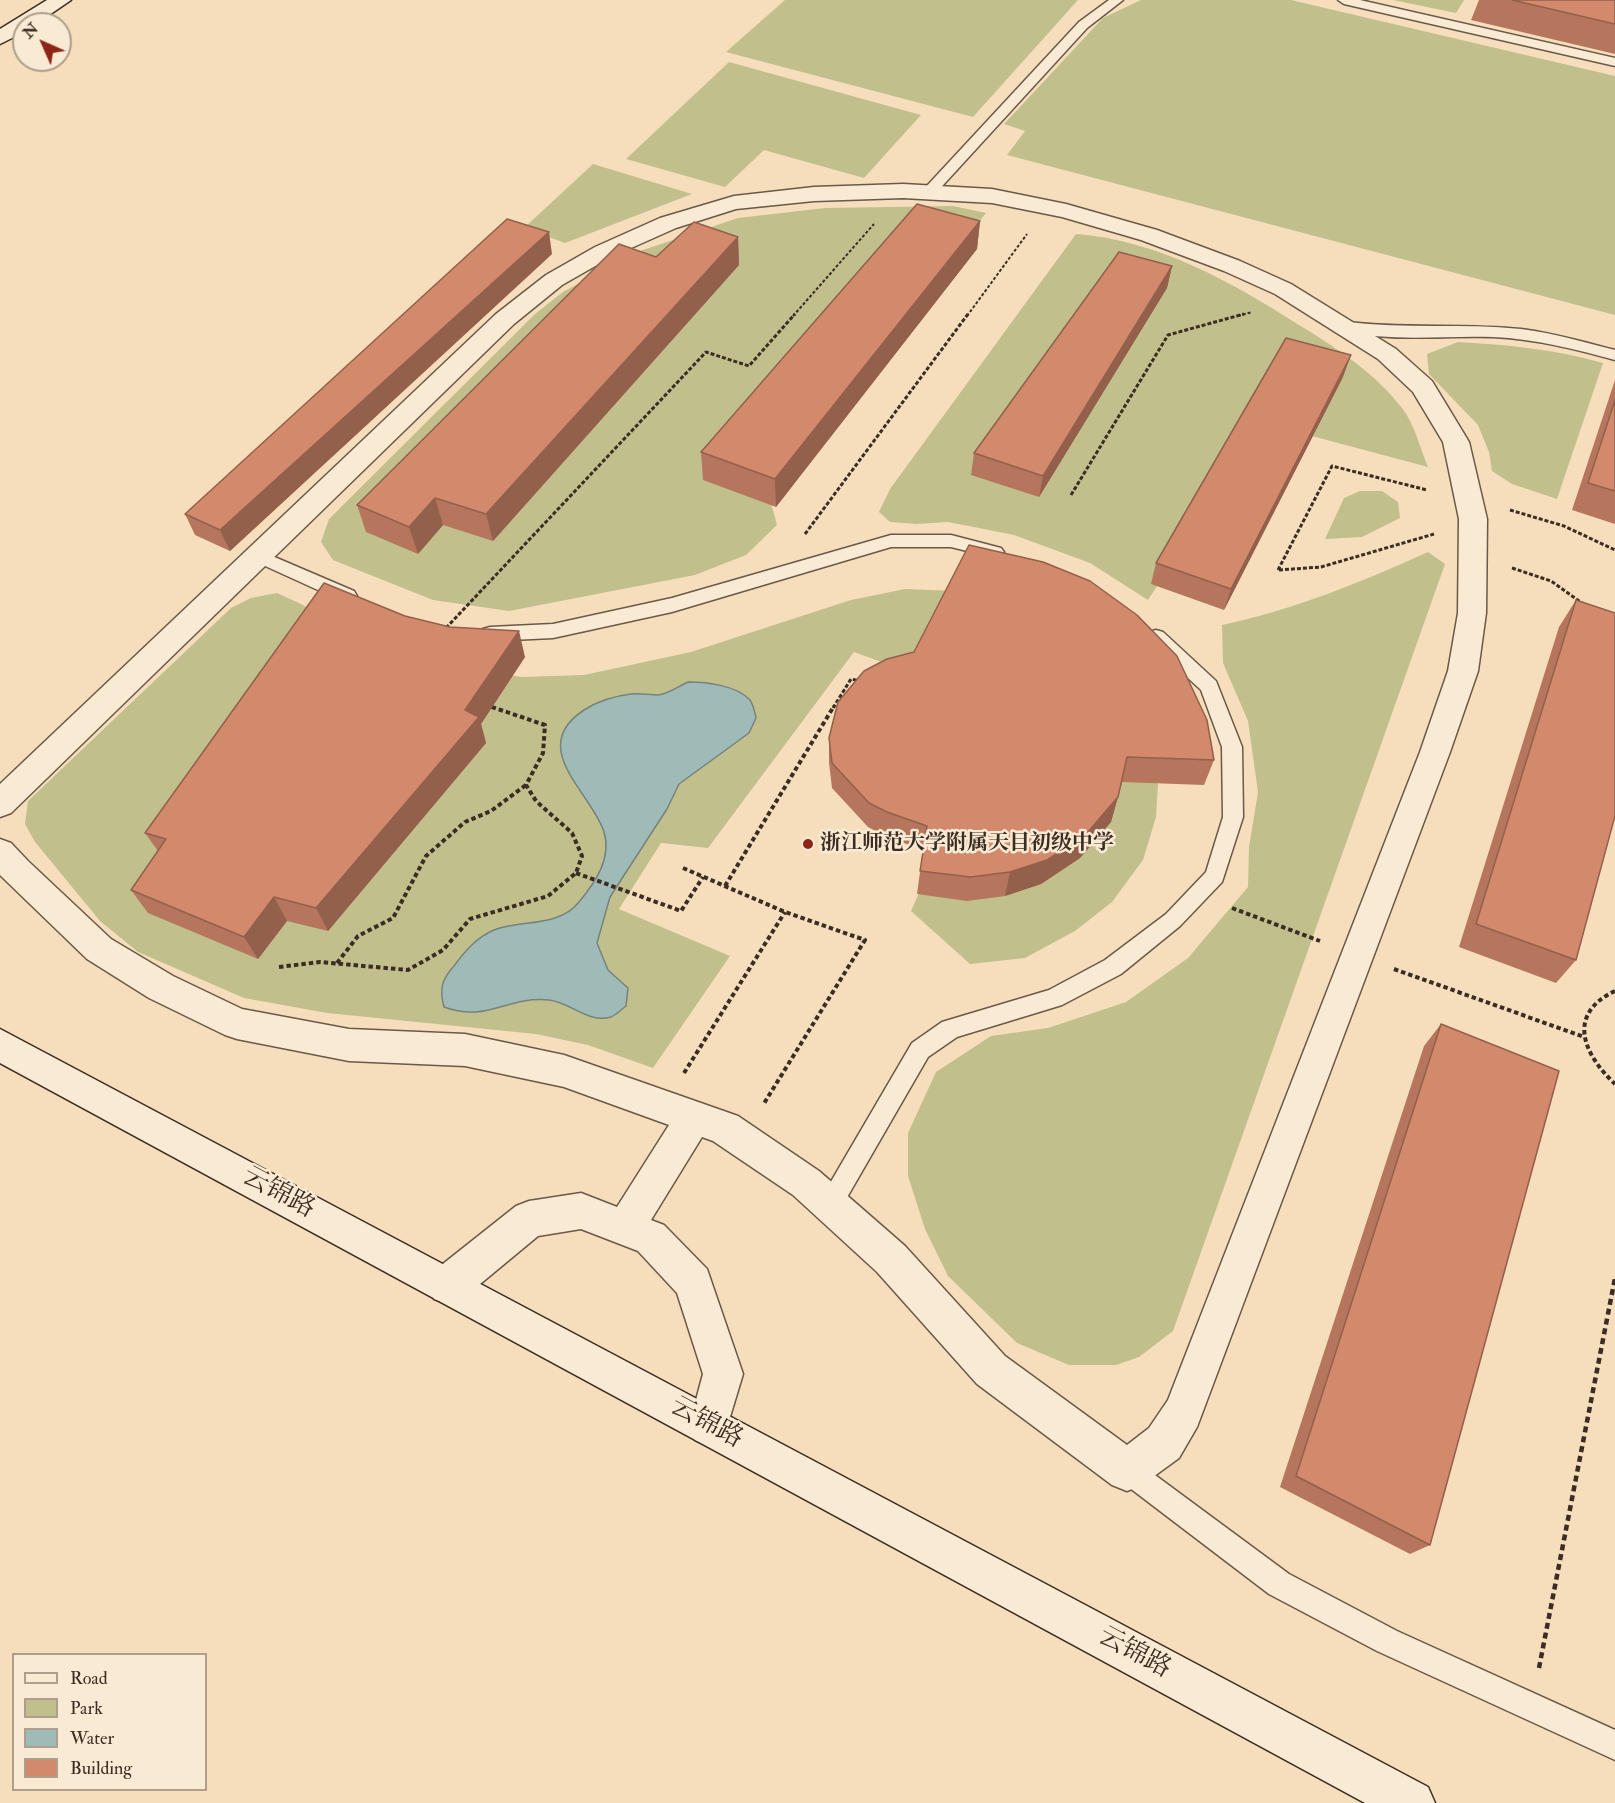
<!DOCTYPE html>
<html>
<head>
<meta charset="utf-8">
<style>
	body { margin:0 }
	#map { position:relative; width:1615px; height:1803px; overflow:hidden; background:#f6debc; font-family:"IM FELL Double Pica",serif }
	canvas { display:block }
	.legend { position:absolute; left:12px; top:1653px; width:195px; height:138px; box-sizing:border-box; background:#f9ead3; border:2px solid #ad9e8d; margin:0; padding:8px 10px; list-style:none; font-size:18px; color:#3b2d23 }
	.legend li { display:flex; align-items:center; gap:12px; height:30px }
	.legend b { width:30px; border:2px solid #ad9e8d }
	.north { position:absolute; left:12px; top:12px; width:60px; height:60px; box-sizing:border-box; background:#f9ead3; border:2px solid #ad9e8d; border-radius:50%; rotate:315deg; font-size:16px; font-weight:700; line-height:24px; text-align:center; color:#3b2d23 }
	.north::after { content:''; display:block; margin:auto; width:21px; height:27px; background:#8f2418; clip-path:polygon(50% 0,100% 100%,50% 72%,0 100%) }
</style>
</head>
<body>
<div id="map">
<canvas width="1615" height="1803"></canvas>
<ul class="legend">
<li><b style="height:8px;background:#f9ead3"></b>Road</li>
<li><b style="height:16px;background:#c1c08d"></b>Park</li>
<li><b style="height:16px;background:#9fbbb8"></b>Water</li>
<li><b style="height:16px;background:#d2896c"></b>Building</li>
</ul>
<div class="north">N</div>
</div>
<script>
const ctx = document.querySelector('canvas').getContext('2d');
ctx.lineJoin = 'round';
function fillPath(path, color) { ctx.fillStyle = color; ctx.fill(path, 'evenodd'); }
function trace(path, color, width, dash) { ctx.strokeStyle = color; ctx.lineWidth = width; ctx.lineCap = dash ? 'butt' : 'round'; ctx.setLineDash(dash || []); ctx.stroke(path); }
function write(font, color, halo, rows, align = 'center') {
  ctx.font = font + ' "IM FELL Double Pica","Noto Serif SC",serif'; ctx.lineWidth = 5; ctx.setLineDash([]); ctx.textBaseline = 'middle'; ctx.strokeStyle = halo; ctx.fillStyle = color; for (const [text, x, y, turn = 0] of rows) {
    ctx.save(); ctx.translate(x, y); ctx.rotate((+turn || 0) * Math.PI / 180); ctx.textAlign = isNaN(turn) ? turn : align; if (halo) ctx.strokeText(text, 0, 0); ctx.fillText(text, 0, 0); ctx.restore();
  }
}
fillPath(new Path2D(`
	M785 0H1078L973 117 726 52Z
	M1141 0H1291L1615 76V315L1007 155 1025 131 1004 124 1103 18Z
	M1393 0H1464L1456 13Z
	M729 62 921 115 864 178 764 150 725 187 626 159Z
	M593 164 692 194 565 243 524 228Z
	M953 206 986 213 766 485 777 525 746 555 695 575 509 611 433 600 333 560 321 542 329 519 535 314 563 292 634 253 738 218 825 208Z
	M1076 234C1157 240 1232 282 1299 325 1337 348 1375 373 1402 408 1414 423 1420 448 1428 467L1263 423 1148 600 1090 563 1014 535 948 522 916 524 890 522 879 512 890 489Z
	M1458 342C1509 345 1554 349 1603 363L1557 499 1512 484 1492 471 1489 452 1478 425 1429 374 1427 354Z
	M1360 491H1382L1398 502 1400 518 1362 537 1325 539 1344 498Z
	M1428 552 1445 564 1173 1331 1139 1357 1116 1365H1069L1017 1343 948 1276 925 1229 908 1176V1133L936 1072 991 1036 1048 1028 1126 1002 1188 958 1248 887 1249 847 1258 792 1248 721 1223 663 1222 625C1293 610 1362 582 1428 552Z
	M905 589 956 591 1160 750 1156 817 1143 860 1112 902 1075 931 1025 958 970 964 911 911 994 725 958 690 854 652 708 848 661 843 619 909 730 956 653 1068 588 1045 536 1034 327 1013 244 998 138 952 100 921 35 842 25 824 28 801 231 608 251 598 277 593 301 604 396 658 522 677 584 675 691 652 851 600Z`), '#c1c08d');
const water = new Path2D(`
	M688 682C706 682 736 685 750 700 753 704 755 713 756 718L749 733 679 784 667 809 610 897 597 943 608 970 628 988 626 1006C622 1009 616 1015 611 1017 589 1024 570 1002 549 1000 506 996 487 1023 444 1007 439 989 442 979 454 966 465 951 477 937 494 930 522 919 558 928 579 902 595 883 612 858 604 832 592 793 526 748 584 710 598 701 614 696 631 694 640 693 649 695 658 695 668 694 679 686 688 682Z`);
fillPath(water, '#9fbbb8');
trace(water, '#77827c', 1.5);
const lane = new Path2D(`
	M1109 0H1123L1087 28 934 195H924L922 192 924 189 1079 22Z
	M1338 0H1360L1615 58V66L1344 4Z
	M1347 322C1405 329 1463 323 1521 329 1553 333 1584 342 1615 350V360C1574 349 1536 339 1493 337 1444 335 1390 343 1342 330L1339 327 1342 324Z
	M891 535H951L1001 548 1004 552 1001 556 995 558 951 547H891L672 612 553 638 490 641 483 639 481 634 483 629 490 627 553 624 672 598Z
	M258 550 354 591 357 596 354 601 348 603 342 601 252 560 249 556 252 552Z
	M1156 630 1163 632 1216 681 1242 747 1243 817 1222 882 1180 926 1121 974 1062 1005 957 1037 928 1057 838 1213 830 1216 822 1213 818 1205 822 1197 912 1043 942 1022 1049 990 1105 960 1166 914 1206 872 1223 817 1222 747 1201 690 1149 642 1147 637 1149 632Z
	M1127 1457 1136 1461 1289 1574 1397 1631 1615 1730V1760L1377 1651 1269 1594 1118 1479 1114 1470 1118 1461Z`);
const street = new Path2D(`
	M903 184 992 189 1066 204 1157 230 1240 261 1291 284 1396 349 1432 381 1469 442 1487 519 1486 613 1478 671 1450 752 1197 1427 1179 1458 1142 1485 1127 1491 1112 1485 977 1384 877 1272 793 1195 713 1141 702 1137 651 1220 664 1225 707 1269 743 1374 723 1440 709 1446 695 1440 689 1426 703 1374 677 1293 638 1251 581 1229 538 1236 462 1299 448 1304 434 1299 429 1285 434 1271 516 1206 529 1201 581 1193 617 1207 669 1125 564 1087 465 1066 349 1061 237 1039 225 1035 149 998 87 959 0 875V839L11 843 28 861 111 939 173 976 242 1009 349 1029 465 1034 564 1055 738 1116 819 1171 905 1246 1005 1356 1127 1445 1149 1428 1168 1400 1420 752 1448 671 1458 613 1459 519 1443 442 1413 392 1378 359 1275 294 1224 271 1141 240 1062 217 992 203 903 198 814 201 736 209 676 228 611 257 562 285 514 324 11 813 0 817V784L496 314 546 275 595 247 660 218 734 196 814 187Z`);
const secondary = new Path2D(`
	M47 0H71L36 24H24V32L0 44V29Z
	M0 1029 1428 1787 1435 1803H1365L0 1063Z`);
trace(lane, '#6a5949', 3);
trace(street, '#6a5949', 3);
trace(secondary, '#3b2d23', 3);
trace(new Path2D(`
	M793 316 874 224
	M967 316 1027 234
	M1238 316 1252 312`), '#3b2d23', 2, [3, 2]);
trace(new Path2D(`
	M1071 495 1168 335 1244 314
	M1510 510 1564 526 1615 550
	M805 534 968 314
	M1512 568 1551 581 1582 603
	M1278 570 1332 466 1427 490
	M1279 570 1321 567 1434 534
	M446 628 706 352 749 366 795 314
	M489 706 491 708
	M833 708 851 679 860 681`), '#3b2d23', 3, [4, 2]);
trace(new Path2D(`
	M683 868 785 912 865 940 763 1105
	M576 873 681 911 703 877
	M725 886 834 706
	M1232 908 1320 941
	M337 963 358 936 393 918 426 856 465 822 491 811 526 785
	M279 967 320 962 408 970 443 950 470 919 548 896 576 873 582 856 572 833 536 801 526 785 543 753 545 725 489 706
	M1394 969 1584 1037
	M1615 991C1566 1014 1583 1054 1615 1084
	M684 1073 785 912`), '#3b2d23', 4, [4.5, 3]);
trace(new Path2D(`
	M1539 1668 1615 1278`), '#3b2d23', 4.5, [6, 4]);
fillPath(lane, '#f9ead3');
fillPath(street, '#f9ead3');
fillPath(secondary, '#f9ead3');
fillPath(new Path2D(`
	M1479 0H1615V54L1471 20Z
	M980 221 977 249 776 507 703 480 701 452Z
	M738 237 739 265 493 541 443 525 418 554 366 532 357 505 656 257Z
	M552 254 230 551 195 535 185 514Z
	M1172 266 1167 288 1039 497 971 475 974 453Z
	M1343 377 1224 610 1151 584 1156 563Z
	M1615 380V524L1572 510Z
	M1576 600V960L1556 983 1459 947 1559 627Z
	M405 616 525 657 481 724 486 743 328 931 287 921 258 959 148 913 131 890 158 851 145 833Z
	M829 738 1214 760 1204 785 1122 782 1111 822 1080 858 1041 884 1005 896 967 901 917 894 923 850 885 836 868 827 832 788 829 763Z
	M1441 1024 1430 1545 1410 1554 1280 1487 1424 1046Z`), '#b5765d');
fillPath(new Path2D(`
	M980 221 977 249 776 507 775 479Z
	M549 232 552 254 230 551 220 530Z
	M738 237 739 265 493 541 486 514Z
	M1172 266 1167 288 1039 497 1043 476Z
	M1351 355 1343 377 1224 610 1231 589Z
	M435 498 443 525 418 554 409 527Z
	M519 631 525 657 481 724 486 743 328 931 316 908 465 710Z
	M1118 797 1111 822 1080 858 1041 884 1005 896 1010 872Z
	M274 897 287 921 258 959 244 937Z`), '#93604c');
const building = new Path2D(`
	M1512 0H1615V24Z
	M917 204 980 221 775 479 701 452Z
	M507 219 549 232 220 530 185 514Z
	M694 222 738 237 486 514 435 498 409 527 357 505 619 244 656 257Z
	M1119 252 1172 266 1043 476 974 453Z
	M1286 338 1351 355 1231 589 1156 563Z
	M1615 400V491L1588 483Z
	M969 545 1043 562 1090 581 1137 615 1177 656 1207 720 1214 760 1127 757 1118 797 1087 833 1047 860 1010 872 971 877 920 871 927 826 887 812 869 803 832 763 829 738 838 702 864 671 887 659 914 652Z
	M324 583 405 616 450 627 519 631 465 710 479 717 316 908 274 897 244 937 131 890 166 839 145 833Z
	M1576 600 1615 613V816L1576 960 1476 924Z
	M1441 1024 1559 1071 1430 1545 1296 1476Z`);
fillPath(building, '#d2896c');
trace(building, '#93604c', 1.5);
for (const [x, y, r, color] of [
	[808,844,6,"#8f2418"]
]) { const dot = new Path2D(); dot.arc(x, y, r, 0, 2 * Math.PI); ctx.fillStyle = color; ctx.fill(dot); trace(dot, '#f9ead3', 2); }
write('bold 21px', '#3b2d23', '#f9ead3', [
	["浙江师范大学附属天目初级中学",820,844]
], 'left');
write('26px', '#3b2d23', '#f9ead3', [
	["云锦路",278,1194,28],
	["云锦路",706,1424,28],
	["云锦路",1134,1654,28]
]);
</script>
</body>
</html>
